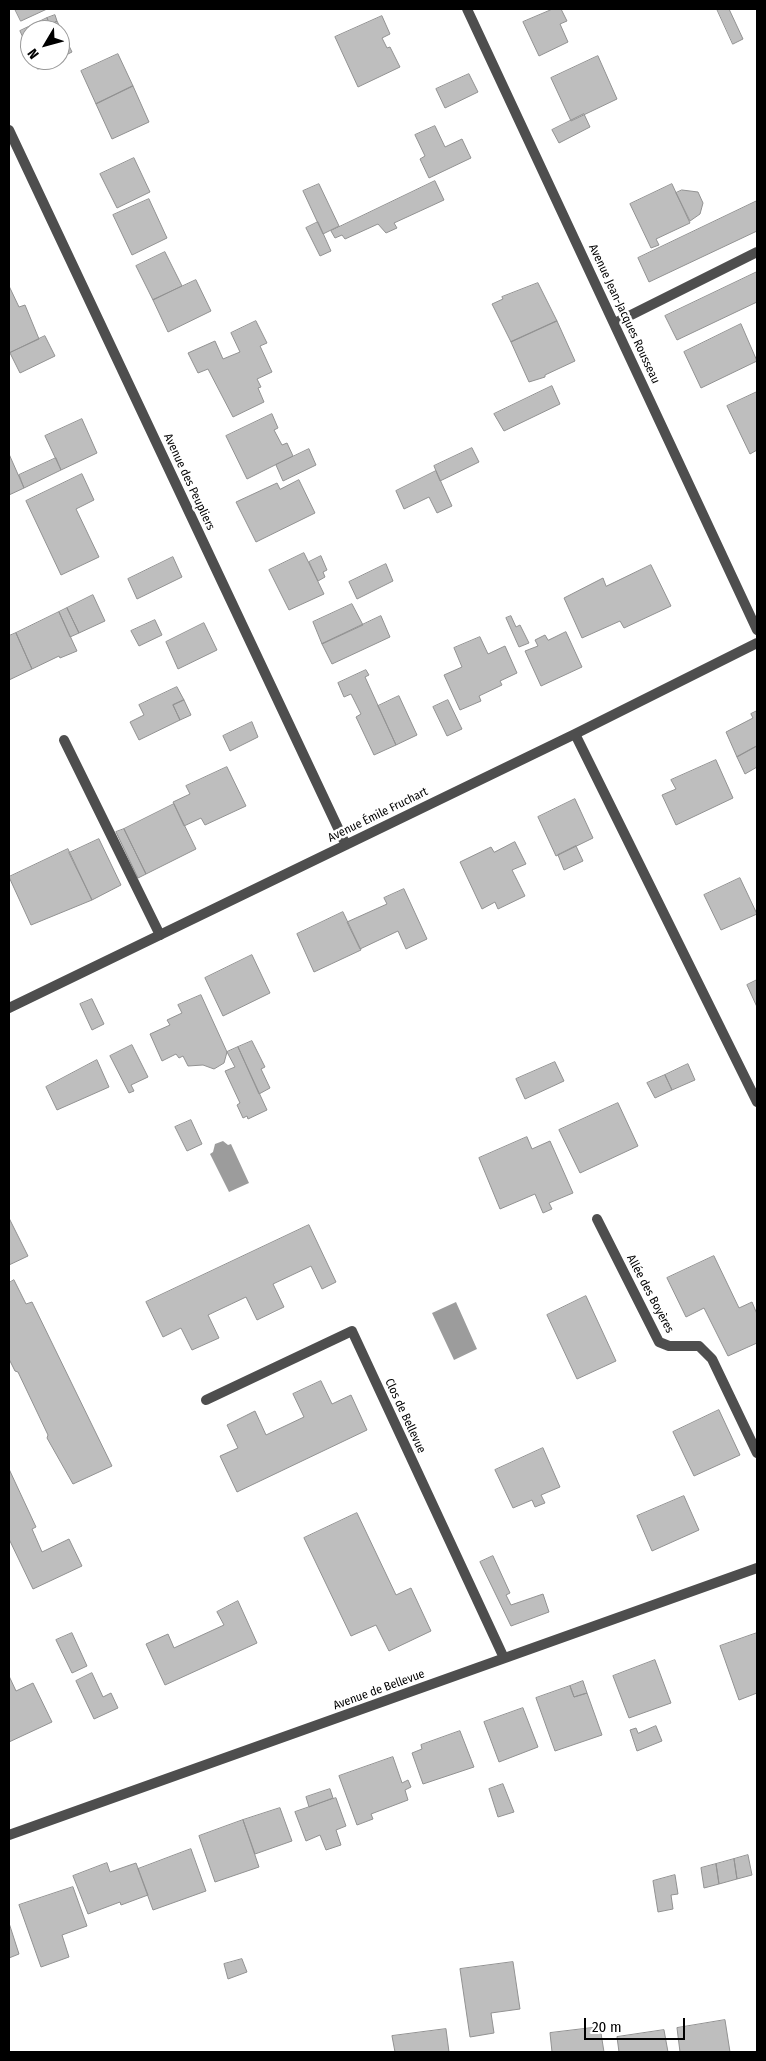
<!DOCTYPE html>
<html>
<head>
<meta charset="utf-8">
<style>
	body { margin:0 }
	#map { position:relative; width:766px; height:2061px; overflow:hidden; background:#fff; font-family:"Fira Sans Condensed",sans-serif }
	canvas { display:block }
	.frame { position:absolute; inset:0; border:10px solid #000; pointer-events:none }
	.north { position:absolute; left:20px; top:20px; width:50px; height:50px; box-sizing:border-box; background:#fff; border:1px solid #999; border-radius:50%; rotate:233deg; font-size:14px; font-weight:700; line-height:20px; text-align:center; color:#000 }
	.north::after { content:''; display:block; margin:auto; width:18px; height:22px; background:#000; clip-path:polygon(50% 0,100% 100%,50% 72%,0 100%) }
	.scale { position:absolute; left:584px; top:2018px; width:101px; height:22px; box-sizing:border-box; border:2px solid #000; border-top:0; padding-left:6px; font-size:15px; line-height:18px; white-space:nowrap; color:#000; -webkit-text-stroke:4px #fff; paint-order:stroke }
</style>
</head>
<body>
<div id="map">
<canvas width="766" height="2061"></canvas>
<div class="frame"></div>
<div class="north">N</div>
<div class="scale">20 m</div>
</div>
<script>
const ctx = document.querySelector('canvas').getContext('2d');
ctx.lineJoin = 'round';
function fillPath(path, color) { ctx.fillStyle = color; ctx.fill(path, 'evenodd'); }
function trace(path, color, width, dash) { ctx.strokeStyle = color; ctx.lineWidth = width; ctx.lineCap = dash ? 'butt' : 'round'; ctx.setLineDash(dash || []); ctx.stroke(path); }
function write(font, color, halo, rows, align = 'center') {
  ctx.font = font + ' "Fira Sans Condensed",sans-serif'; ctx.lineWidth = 5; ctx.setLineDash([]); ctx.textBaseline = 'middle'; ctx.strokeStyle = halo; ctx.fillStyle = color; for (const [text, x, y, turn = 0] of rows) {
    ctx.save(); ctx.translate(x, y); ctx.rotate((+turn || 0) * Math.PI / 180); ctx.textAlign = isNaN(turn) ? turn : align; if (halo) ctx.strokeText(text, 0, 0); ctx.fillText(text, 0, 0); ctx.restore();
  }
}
fillPath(new Path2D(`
	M223 1141 228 1145 231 1144 249 1183 229 1192 210 1154 213 1152 215 1144Z
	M456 1302 477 1349 454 1360 432 1313Z`), '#9c9c9c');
const building = new Path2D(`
	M15 9H47L21 21Z
	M553 9H561L567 21 560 24 568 42 539 56 523 22Z
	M717 9H729L743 39 733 44Z
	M55 15 57 21 50 25 47 18Z
	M382 16 390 34 382 38 387 48 390 47 400 67 358 87 335 37Z
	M47 18 50 25 57 21 72 52 60 58V30H30V53L20 31Z
	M118 54 133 86 96 104 81 71Z
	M598 56 617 99 571 121 551 78Z
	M33 60H56L38 69Z
	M469 74 478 92 445 108 436 89Z
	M133 86 149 122 112 139 96 104Z
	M584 114 590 127 559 143 552 130Z
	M435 126 445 147 462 139 471 158 429 178 420 159 425 156 415 135Z
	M134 158 150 192 117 208 100 174Z
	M435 181 444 200 394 223 397 228 386 233 378 224 345 239 342 235 335 238 331 231Z
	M319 184 339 226 323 234 303 191Z
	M672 184 690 223 656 239 659 245 651 248 630 204Z
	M682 190 698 192 703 203 700 214 690 221 676 193Z
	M149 199 167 238 132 255 113 215Z
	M757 201V231L649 282 638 258Z
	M318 222 331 251 320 256 306 228Z
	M165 252 182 286 153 300 136 266Z
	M757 272V302L677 340 665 316Z
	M196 280 211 311 168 332 153 300Z
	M538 283 557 321 511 342 492 304 503 299 502 297Z
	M9 286 19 307 25 305 39 339 9 353Z
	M256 321 267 343 260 346 272 372 257 379 261 387 258 388 264 402 233 417 208 369 198 373 188 353 215 341 223 359 240 352 231 333Z
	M557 321 575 361 545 375V377L529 382 511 342Z
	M741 324 757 361 701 388 684 352Z
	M45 336 55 356 20 373 10 353Z
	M552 386 560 404 504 431 494 414Z
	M757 392V450L750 454 727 406Z
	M272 414 278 428 274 430 282 445 287 443 293 456 247 479 226 436Z
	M82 419 97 453 61 470 45 436Z
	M472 448 479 462 440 481 434 466Z
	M309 449 316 465 283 481 276 465Z
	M9 454 24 488 9 495Z
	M56 458 61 470 24 488 19 475Z
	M436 471 452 506 437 513 429 497 404 509 396 491Z
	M82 474 94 500 76 509 99 557 61 575 26 501Z
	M299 480 315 513 256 542 236 502 277 483 280 489Z
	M304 553 324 594 289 610 269 570Z
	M321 556 327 570 323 572 325 577 318 581 309 562Z
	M173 557 182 577 137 599 128 579Z
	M386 564 393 581 357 599 349 582Z
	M651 565 671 606 624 628 620 621 582 638 564 598 603 578 606 586Z
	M93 595 105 621 79 633 67 608Z
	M352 604 363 625 322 644 313 622Z
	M67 608 79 633 70 637 59 612Z
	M59 612 77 651 60 658 59 656 32 669 16 633Z
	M381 616 390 637 332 664 322 644Z
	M511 616 516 627 520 625 529 643 519 647 506 618Z
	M155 620 162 635 139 646 131 631Z
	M204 623 217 650 178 669 166 642Z
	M566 632 582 667 541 686 525 651 538 646 535 640 545 635 548 640Z
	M16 633 32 669 9 680V636Z
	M480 637 488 654 505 646 517 673 500 681 502 685 479 696 481 701 460 710 444 675 462 667 454 648Z
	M366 670 369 675 365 677 396 745 374 755 356 717 361 714 351 694 344 697 338 683Z
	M177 687 184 700 173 705 180 720 139 740 130 722 144 715 139 705Z
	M399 696 417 735 396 745 378 706Z
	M184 700 191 715 180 720 173 705Z
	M448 700 462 729 447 736 433 707Z
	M757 711V746L737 757 726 732 753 718 751 714Z
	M252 722 258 737 230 751 223 736Z
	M757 746V767L745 774 737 757Z
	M716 760 733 798 676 825 662 795 676 789 671 780Z
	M227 767 246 806 205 825 201 818 184 826 173 802 190 794 186 786Z
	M575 799 593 838 556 856 538 817Z
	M174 804 196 849 146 874 124 829Z
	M124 829 146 874 138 878 116 832Z
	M99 839 121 885 92 900 69 853Z
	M515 842 526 864 512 870 525 896 498 909 495 902 482 909 460 862 491 847 494 852Z
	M576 846 583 861 564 870 558 855Z
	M68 849 92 900 31 925 9 877Z
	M740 878 757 914 721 930 704 895Z
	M404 889 427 939 406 949 398 931 360 949 347 922 387 904 384 898Z
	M343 912 361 950 314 972 297 934Z
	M252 955 270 993 223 1016 205 978Z
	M757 980V1007L747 985Z
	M201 995 227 1052 224 1063 214 1069 203 1065 188 1066 183 1056 179 1058 176 1054 162 1061 150 1034 170 1025 167 1020 182 1013 178 1005Z
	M92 999 104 1024 92 1030 80 1004Z
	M252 1041 265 1067 261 1069 270 1088 259 1094 238 1047Z
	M132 1045 148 1077 131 1085 134 1091 129 1093 110 1056Z
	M238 1047 267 1110 248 1119 247 1116 243 1118 237 1105 240 1103 225 1071 235 1067 227 1052Z
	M97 1060 109 1087 57 1110 46 1087Z
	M555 1062 564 1081 525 1099 516 1079Z
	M688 1064 695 1080 672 1090 665 1075Z
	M665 1075 672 1090 655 1098 647 1083Z
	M618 1103 638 1146 580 1173 559 1130Z
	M191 1120 202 1144 187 1151 175 1127Z
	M527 1137 532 1149 550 1141 573 1193 549 1203 552 1209 543 1213 535 1194 500 1209 479 1158Z
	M9 1218 28 1256 9 1265Z
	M309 1225 336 1282 322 1289 311 1266 273 1284 284 1307 257 1320 246 1297 208 1315 219 1338 192 1350 181 1328 163 1337 146 1302Z
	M714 1256 739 1308 752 1302 757 1314V1343L728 1356 704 1308 686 1317 667 1278Z
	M14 1280 26 1304 32 1302 112 1466 73 1484 47 1438 48 1435 18 1372 15 1371 9 1359V1283Z
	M586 1296 616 1361 577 1379 547 1315Z
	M321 1381 332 1404 351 1395 367 1430 237 1492 220 1456 238 1448 227 1425 255 1411 266 1435 304 1417 293 1394Z
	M719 1410 740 1455 694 1476 673 1432Z
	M543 1448 560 1487 541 1495 545 1503 535 1507 532 1500 513 1508 495 1470Z
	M9 1469 36 1527 32 1529 42 1552 69 1539 82 1566 33 1589 9 1539Z
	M684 1496 699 1530 652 1551 637 1516Z
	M357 1513 396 1595 411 1588 431 1631 389 1651 376 1625 351 1636 304 1538Z
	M493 1556 510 1593 506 1595 511 1605 543 1594 549 1612 511 1626 480 1562Z
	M238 1601 257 1643 165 1685 146 1644 168 1634 174 1648 224 1625 217 1612Z
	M72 1633 87 1666 72 1673 56 1640Z
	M757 1633V1693L739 1700 720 1646Z
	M655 1660 671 1703 629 1718 613 1676Z
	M92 1673 103 1697 111 1693 118 1708 94 1719 76 1681Z
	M9 1676 16 1691 33 1683 52 1722 9 1742Z
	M583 1681 587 1693 574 1697 570 1686Z
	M570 1686 574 1697 587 1693 602 1735 555 1751 536 1698Z
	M523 1708 538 1747 499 1762 484 1722Z
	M656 1726 662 1741 637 1751 630 1730 636 1728 638 1733Z
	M460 1731 474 1767 423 1784 412 1753 422 1749 421 1745Z
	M393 1757 402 1783 408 1780 411 1787 405 1790 408 1800 371 1814 373 1819 357 1825 339 1776Z
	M503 1784 514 1812 498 1817 489 1789Z
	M330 1789 333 1798 309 1807 306 1797Z
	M336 1798 346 1826 336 1830 341 1845 326 1850 320 1835 306 1841 295 1812Z
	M280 1808 292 1841 255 1854 243 1820Z
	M243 1820 259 1867 215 1882 199 1836Z
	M191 1849 206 1891 153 1910 138 1869Z
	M748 1855 752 1875 737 1879 734 1859Z
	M734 1859 737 1879 719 1884 716 1864Z
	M107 1863 110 1872 136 1863 148 1895 121 1905 120 1902 88 1914 73 1876Z
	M716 1864 719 1884 704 1888 701 1868Z
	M675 1875 678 1894 671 1895 673 1909 658 1912 653 1881Z
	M73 1887 87 1926 62 1935 69 1957 41 1967 19 1905Z
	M9 1923 19 1954 9 1958Z
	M242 1959 247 1972 228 1979 224 1964Z
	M513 1962 520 2009 491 2013 494 2033 470 2037 460 1969Z
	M725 2020 730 2052H680L677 2028Z
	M600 2027 604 2052H552L550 2033Z
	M446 2029 449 2052H395L392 2036Z
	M664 2030 668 2052H619L617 2037Z`);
fillPath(building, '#bebebe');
trace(building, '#929292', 1);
trace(new Path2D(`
	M615 323 757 252
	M64 740 160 935`), '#4e4e4e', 10);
trace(new Path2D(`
	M467 9 757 630
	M9 130 346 845
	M575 734 757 1102
	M9 1008 575 734 757 643
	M597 1219 659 1342 669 1346H699L712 1359 757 1453
	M206 1400 352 1331 504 1658
	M9 1835 757 1568`), '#4e4e4e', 10);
write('12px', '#000', '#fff', [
	["Avenue Jean-Jacques Rousseau",624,314,65],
	["Avenue des Peupliers",189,482,65],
	["Avenue Émile Fruchart",378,815,-26],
	["Allée des Boyères",650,1294,62],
	["Clos de Bellevue",405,1416,65],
	["Avenue de Bellevue",379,1690,-20]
]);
</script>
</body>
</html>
